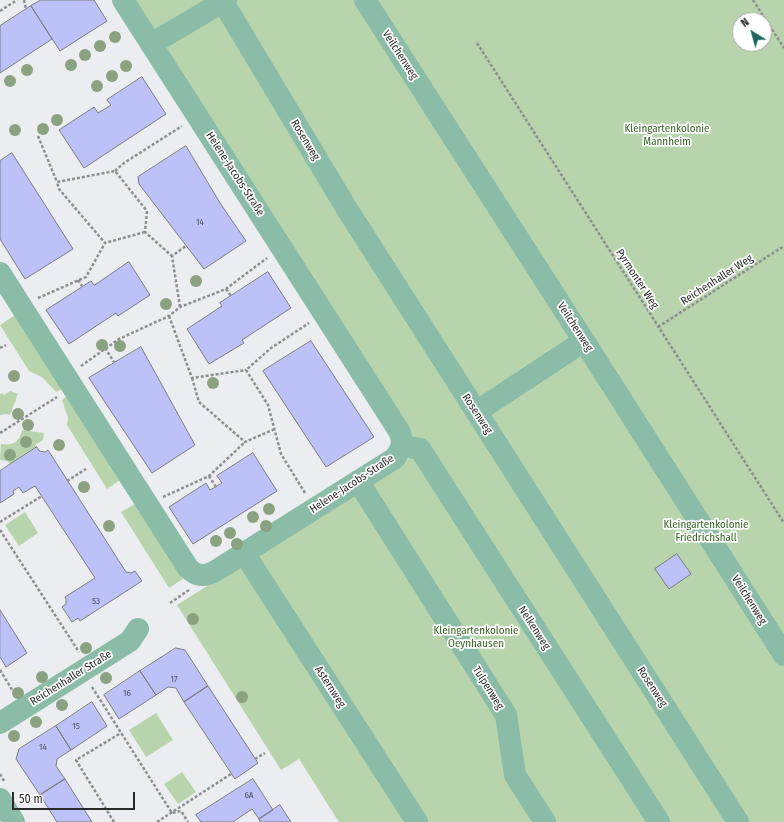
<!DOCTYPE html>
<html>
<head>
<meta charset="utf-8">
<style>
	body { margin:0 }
	#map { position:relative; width:784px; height:822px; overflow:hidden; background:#ecedf0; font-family:"Fira Sans Condensed",sans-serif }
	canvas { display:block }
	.north { position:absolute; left:732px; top:12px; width:40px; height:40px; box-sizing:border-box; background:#fff; border:1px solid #aaa; border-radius:50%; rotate:323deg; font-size:11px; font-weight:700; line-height:16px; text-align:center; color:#2a2a2b }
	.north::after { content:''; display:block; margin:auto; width:14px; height:18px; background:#1c665f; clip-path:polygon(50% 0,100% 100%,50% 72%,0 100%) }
	.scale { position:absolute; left:12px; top:792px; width:123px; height:18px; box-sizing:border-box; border:2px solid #2a2a2b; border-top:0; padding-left:5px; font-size:12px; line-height:14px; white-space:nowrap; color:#2a2a2b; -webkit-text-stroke:3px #fff; paint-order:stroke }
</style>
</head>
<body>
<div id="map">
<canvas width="784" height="822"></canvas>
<div class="north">N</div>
<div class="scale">50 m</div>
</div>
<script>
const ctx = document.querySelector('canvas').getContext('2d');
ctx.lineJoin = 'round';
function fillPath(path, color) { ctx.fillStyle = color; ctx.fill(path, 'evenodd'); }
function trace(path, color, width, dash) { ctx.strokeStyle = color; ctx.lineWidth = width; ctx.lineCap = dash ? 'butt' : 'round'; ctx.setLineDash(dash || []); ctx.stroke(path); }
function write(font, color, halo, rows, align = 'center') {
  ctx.font = font + ' "Fira Sans Condensed",sans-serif'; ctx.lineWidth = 3.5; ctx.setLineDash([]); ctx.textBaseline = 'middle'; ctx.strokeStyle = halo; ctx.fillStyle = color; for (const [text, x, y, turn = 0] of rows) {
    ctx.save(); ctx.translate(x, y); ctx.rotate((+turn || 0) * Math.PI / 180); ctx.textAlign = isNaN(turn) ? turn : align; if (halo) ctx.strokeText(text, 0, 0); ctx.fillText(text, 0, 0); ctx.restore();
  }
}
fillPath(new Path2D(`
	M133 0H784V822H339L299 759 281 770 177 605 421 451ZM740 20H764V44H740Z
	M15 315 62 389 56 392 42 377 29 371 0 325Z
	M10 391 18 394 10 415 6 414 0 415V394L2 393 4 395Z
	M67 396 120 480 107 489 67 425 68 418 62 400Z
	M22 430 44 433 43 440 35 445 37 447 10 464 7 461 0 460 1 444C12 446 20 442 22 430Z
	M135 504 183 579 169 588 121 512Z
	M25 512 38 533 19 546 5 525Z
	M156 713 173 740 146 757 129 730Z
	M182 772 196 792 178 804 164 784Z`), '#b7d4ac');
const building = new Path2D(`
	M41 0H94L107 21 60 51 31 6Z
	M31 6 52 39 0 73V26Z
	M142 77 166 114 84 168 59 130 94 107 98 113 111 105 107 100Z
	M186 146 220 203 246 241 204 269 139 184 138 177Z
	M12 153 73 249 25 279 0 239V161Z
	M129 262 150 295 118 316 116 313 69 344 46 310 91 281 94 285Z
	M268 272 291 308 242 340 244 343 209 364 187 329 222 306 220 303Z
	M311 341 374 437 326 467 263 371Z
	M141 347 195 445 152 473 89 378Z
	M37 447 39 451 45 452 48 450 126 572 131 573 135 571 142 581 80 621 78 618 72 622 62 607 66 604V599L65 597 95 578 35 486 23 493 19 487 13 491 14 494 0 503V471Z
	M253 453 277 491 193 544 169 507 206 483 210 490 222 483 217 476Z
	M677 554 691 574 669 589 655 569Z
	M0 610 27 653 6 667 0 657Z
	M176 648 185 650 208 686 184 702 176 688 168 687 156 695 140 671Z
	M140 671 156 695 119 719 104 695Z
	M208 686 258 763 235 779 184 702Z
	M92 702 107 726 71 750 56 726Z
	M56 726 71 750 57 759 56 766 65 779 40 795 16 759 19 749Z
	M65 779 92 822H57L40 795Z
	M253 779 273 810 259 819 252 809 233 822H201L196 815Z
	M280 805 291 822H260L259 819Z`);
fillPath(building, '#bcc1f7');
trace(building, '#7b7c7f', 1);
trace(new Path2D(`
	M24 0 26 9
	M753 0 784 48
	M0 11 17 0
	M477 43 784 523
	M38 136 57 182
	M115 171 124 163 182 126
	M145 232 105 243 59 189 57 182 115 171 147 211 145 232 172 256
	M78 280 82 286
	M226 289 231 296
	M38 298 86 277 105 243
	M180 307 172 256 186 246
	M169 316 192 378 246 370
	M658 327 784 246
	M0 348 6 345
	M105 348 114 362
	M81 366 119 339 169 316 180 307 226 289 267 258
	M192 378 199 402 245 442 275 429
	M0 433 57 397
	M209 476 216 487
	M67 481 86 469
	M305 493 281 454 268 405 246 370 271 348 309 323
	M163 497 209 476 245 442
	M0 522 42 496
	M0 530 79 652
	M170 603 189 590
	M0 670 14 693
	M92 687 172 813 181 811 188 822
	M255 759 265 753
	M0 774 4 781
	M114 822 76 760 121 733
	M157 822 231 774`), '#8d8e90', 2.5, [3, 2]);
trace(new Path2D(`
	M365 0 584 341 784 655
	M223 2 347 209 738 822
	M151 44 226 0
	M0 273 188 568C197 577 206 577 217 570L395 458C402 448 404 442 399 431L123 0
	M476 412 584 341
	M402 446 420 449 659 822
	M358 481 506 715 515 775 545 822
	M244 553 417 822
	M0 723 130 641 138 629
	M0 799 14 822`), '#8abca7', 22);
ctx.fillStyle = '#8aa280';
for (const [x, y] of [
	[115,37],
	[100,46],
	[85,55],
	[71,65],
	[126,66],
	[27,70],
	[112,76],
	[10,81],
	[97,86],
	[57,120],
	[43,129],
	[15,130],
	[196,281],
	[166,304],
	[102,345],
	[120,346],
	[14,376],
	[213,383],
	[18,414],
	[28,425],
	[26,442],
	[59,445],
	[10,455],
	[84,487],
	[269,509],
	[253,517],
	[109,526],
	[266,526],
	[230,533],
	[216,541],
	[237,544],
	[193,619],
	[86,648],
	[42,677],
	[106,678],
	[18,693],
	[242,697],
	[62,705],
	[36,722],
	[14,736]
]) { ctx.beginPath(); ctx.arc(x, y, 6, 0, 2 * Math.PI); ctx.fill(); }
write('9px', '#4e505e', null, [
	["14",200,222],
	["53",96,601],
	["17",174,679],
	["16",127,693],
	["15",76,726],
	["14",43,747],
	["6A",249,795]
]);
write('11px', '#2a2a2b', '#fff', [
	["Veilchenweg",400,55,57],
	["Rosenweg",305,140,59],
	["Helene-Jacobs-Straße",235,174,57],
	["Pyrmonter Weg",637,279,57],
	["Reichenhaller Weg",717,280,-33],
	["Veilchenweg",575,327,57],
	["Rosenweg",477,414,57],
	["Helene-Jacobs-Straße",352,484,-33],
	["Veilchenweg",749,600,58],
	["Nelkenweg",534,628,57],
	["Reichenhaller Straße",71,678,-32],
	["Asternweg",330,687,57],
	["Rosenweg",652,687,57],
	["Tulpenweg",488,688,58]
]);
write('11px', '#396424', '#fff', [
	["Kleingartenkolonie",667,129],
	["Mannheim",667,142],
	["Kleingartenkolonie",706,525],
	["Friedrichshall",706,538],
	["Kleingartenkolonie",476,631],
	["Oeynhausen",476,644]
]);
</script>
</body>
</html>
